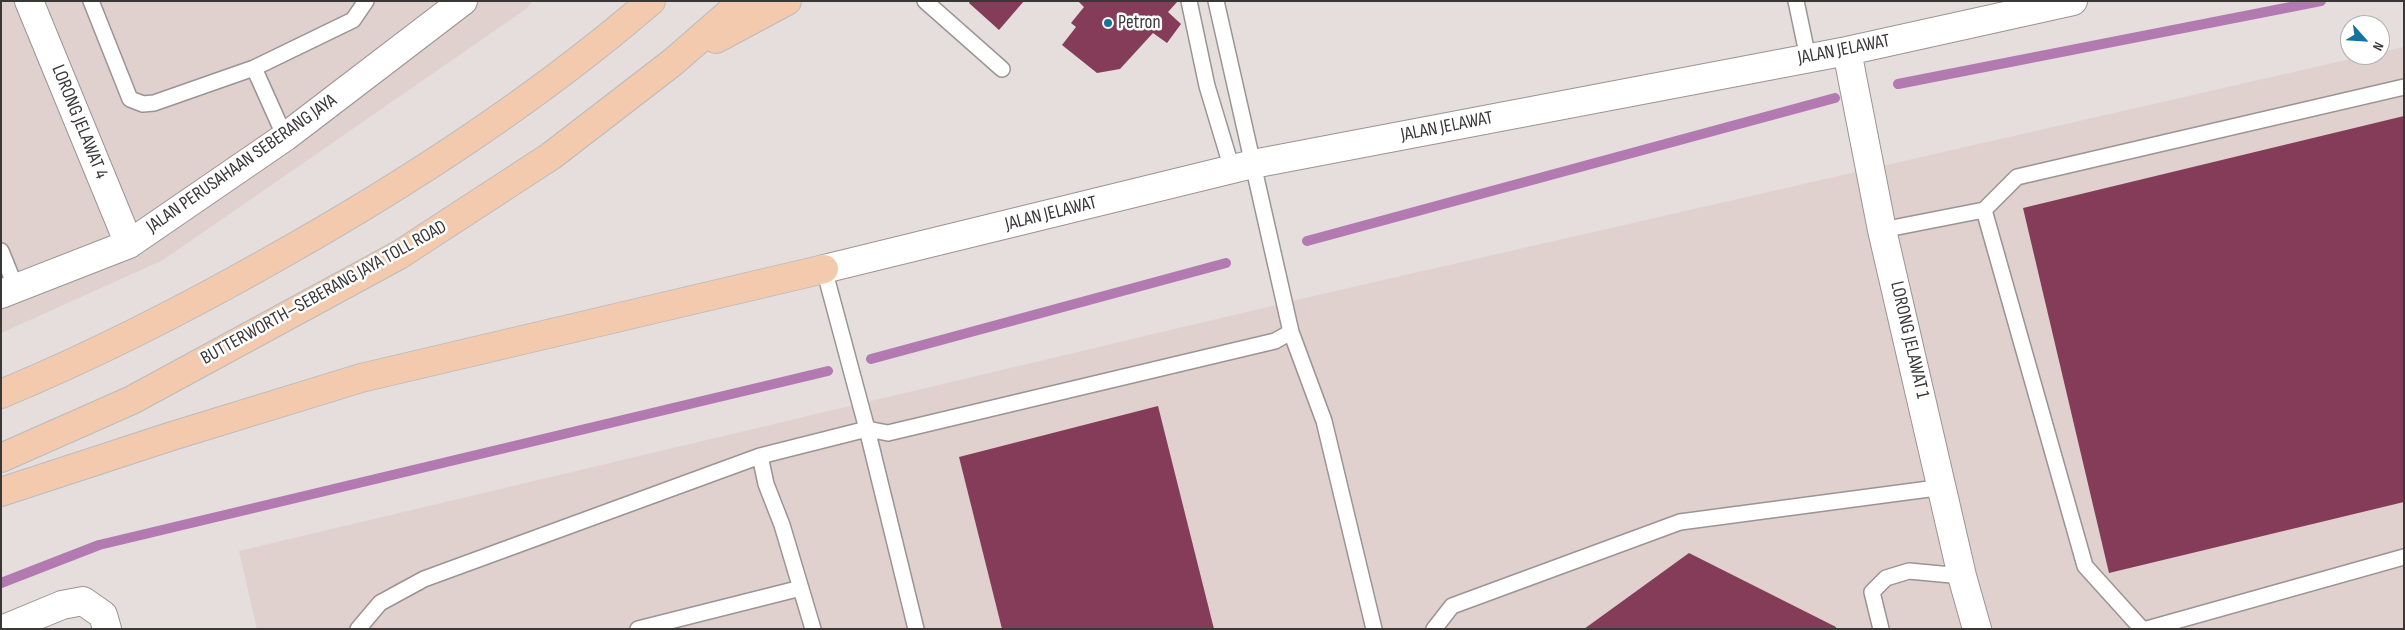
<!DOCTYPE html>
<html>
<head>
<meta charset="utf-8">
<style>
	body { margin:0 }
	#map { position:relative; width:2405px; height:630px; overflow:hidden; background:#e5dedd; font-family:"Sofia Sans Condensed",sans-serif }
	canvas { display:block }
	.frame { position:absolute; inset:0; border:2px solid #3a3737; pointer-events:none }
	.north { position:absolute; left:2340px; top:15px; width:50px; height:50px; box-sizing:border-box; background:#fff; border:1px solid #b0afaf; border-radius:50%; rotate:116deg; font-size:14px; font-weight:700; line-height:20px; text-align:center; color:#3a3737 }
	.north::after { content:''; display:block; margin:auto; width:18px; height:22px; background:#1673a1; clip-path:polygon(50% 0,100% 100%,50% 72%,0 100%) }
</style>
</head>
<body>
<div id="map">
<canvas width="2405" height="630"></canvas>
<div class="frame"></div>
<div class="north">N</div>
</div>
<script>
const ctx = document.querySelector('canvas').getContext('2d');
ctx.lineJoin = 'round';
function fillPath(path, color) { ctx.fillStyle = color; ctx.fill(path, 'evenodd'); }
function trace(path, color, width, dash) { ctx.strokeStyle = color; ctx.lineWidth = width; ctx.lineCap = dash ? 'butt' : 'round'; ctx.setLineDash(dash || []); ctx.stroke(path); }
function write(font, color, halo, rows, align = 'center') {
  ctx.font = font + ' "Sofia Sans Condensed",sans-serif'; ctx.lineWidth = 5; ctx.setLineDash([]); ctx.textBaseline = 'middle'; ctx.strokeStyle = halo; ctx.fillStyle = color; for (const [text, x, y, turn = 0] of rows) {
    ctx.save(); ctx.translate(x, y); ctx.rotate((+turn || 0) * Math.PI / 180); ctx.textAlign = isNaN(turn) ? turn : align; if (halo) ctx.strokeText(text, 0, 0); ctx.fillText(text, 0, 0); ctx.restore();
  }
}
fillPath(new Path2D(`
	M1 1H533L526 9 163 260 1 333Z
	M2404 47V629H257L239 551 1318 295 2368 55H2380V52Z`), '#e0d0ce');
trace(new Path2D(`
	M1898 84 2321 1
	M1307 241 1835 98
	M871 359 1226 263
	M1 583 99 545 828 371`), '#b37ab2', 10);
fillPath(new Path2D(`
	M970 1H1024L999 30 969 3Z
	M1078 1H1178L1168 12 1181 24 1167 43 1153 33 1120 69 1097 73 1062 45 1076 27 1071 23 1084 7Z
	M2404 116V502L2109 573 2023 208Z
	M1158 406 1214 629H1002L959 457Z
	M1689 553 1836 627V629H1584Z`), '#843c58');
const service = new Path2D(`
	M91 1 130 99 143 104 154 103 254 68 285 137
	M925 1 1002 69
	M1189 1 1207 86 1232 169
	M1796 1 1808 58
	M254 68 353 20 366 1
	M1984 210 2085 566 2142 629
	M1882 230 1984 210 2017 177 2404 87
	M1 251 16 288
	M824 269 867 429 888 433 1275 341 1291 332 1216 1
	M1291 332 1324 421 1374 629
	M358 629 380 603 424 579 760 456
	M638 629 801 588
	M813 629 782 525 766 484 760 456 867 429 916 629
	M1434 629 1452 606 1680 522 1944 487
	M1881 629 1872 592 1886 578 1909 571 1962 576
	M2147 629 2404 557`);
const minor = new Path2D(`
	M29 1 129 244
	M1847 51 1882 230 1962 576 1977 629
	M824 269 1253 164 1847 51 2073 1
	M1 294 129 244 285 137 463 1
	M4 629 62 605 83 601 103 615 107 629`);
const motorway = new Path2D(`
	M716 39 787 1
	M1 394C95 355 187 308 275 258 407 184 536 100 651 1
	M1 458 132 400 399 255 551 156 673 62 743 1
	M1 492 169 437 361 378 824 269`);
trace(service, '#9b9494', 18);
trace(minor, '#9b9494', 30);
trace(motorway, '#bcbbbb', 30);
trace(service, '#fff', 15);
trace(minor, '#fff', 28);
trace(motorway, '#f3caad', 28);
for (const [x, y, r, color] of [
	[1108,23,5,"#1673a1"]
]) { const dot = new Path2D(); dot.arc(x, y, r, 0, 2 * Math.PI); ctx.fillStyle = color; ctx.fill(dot); trace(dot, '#fff', 2); }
write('19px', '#3a3737', '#fff', [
	["Petron",1118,23]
], 'left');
write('19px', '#3a3737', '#fff', [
	["JALAN JELAWAT",1844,50,-11],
	["LORONG JELAWAT 4",79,122,68],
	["JALAN JELAWAT",1447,127,-11],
	["JALAN PERUSAHAAN SEBERANG JAYA",242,164,-35],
	["JALAN JELAWAT",1051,214,-14],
	["BUTTERWORTH–SEBERANG JAYA TOLL ROAD",324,293,-29],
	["LORONG JELAWAT 1",1909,340,77]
]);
</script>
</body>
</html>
